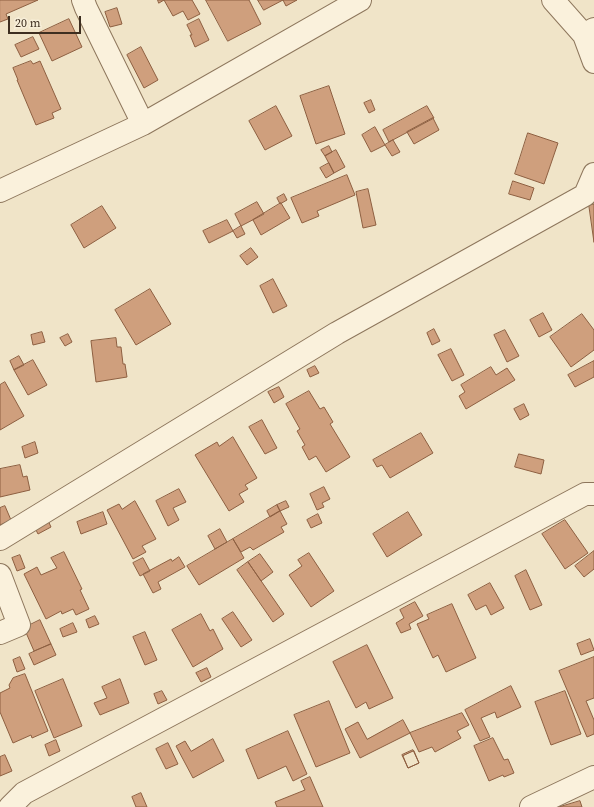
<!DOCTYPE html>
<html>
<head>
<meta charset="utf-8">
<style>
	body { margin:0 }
	#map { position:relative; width:594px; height:807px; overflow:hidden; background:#f0e4c8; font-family:"Source Serif 4",serif }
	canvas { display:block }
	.scale { position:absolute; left:8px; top:16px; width:73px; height:18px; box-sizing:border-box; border:2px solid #3d2e20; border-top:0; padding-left:5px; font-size:12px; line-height:14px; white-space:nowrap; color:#3d2e20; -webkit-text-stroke:3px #f7eed8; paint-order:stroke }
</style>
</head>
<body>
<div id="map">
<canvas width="594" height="807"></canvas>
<div class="scale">20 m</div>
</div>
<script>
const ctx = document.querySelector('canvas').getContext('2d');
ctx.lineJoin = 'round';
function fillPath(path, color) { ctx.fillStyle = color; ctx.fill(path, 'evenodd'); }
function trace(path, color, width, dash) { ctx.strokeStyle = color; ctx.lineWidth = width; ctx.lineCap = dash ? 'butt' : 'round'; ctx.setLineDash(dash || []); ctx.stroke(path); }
const building = new Path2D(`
	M0 0H38L6 14 8 19 0 22Z
	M158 0H192L200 14 188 20 183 11 173 16 164 0 159 3Z
	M206 0H249L261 24 228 41Z
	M258 0H297L286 6 283 0 264 10Z
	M117 8 122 24 110 27 105 12Z
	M69 19 82 47 52 61 39 33Z
	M199 19 209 40 195 47 190 35H192L187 25Z
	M33 37 39 49 21 57 15 45Z
	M141 47 158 80 144 88 127 55Z
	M31 61 33 64 40 61 61 109 52 113 54 118 36 125 17 80H18L13 68Z
	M329 86 345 134 316 144 300 96Z
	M371 100 375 110 369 113 364 103Z
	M276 106 292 136 265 150 249 121Z
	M427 106 434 118 389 142 383 130Z
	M433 118 439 130 414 144 407 132Z
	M375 127 385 145 371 152 362 135Z
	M528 133 558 143 544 184 515 174Z
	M393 140 400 152 392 156 385 145Z
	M329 146 332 152 325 156 321 150Z
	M336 150 345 167 334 173 325 156Z
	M329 163 334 173 326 178 320 168Z
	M347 175 355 195 317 211 319 216 302 223 291 198Z
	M513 181 534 188 530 200 509 194Z
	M368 189 376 225 363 228 356 192Z
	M284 194 287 200 280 204 277 198Z
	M257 202 264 214 241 226 235 214Z
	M281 203 290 218 261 235 253 220Z
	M589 204H594V242Z
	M102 206 116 228 84 248 71 225Z
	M227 220 233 231 209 243 203 231Z
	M241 226 245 234 237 238 233 231Z
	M251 248 258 257 247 265 240 256Z
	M273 279 287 306 273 313 260 286Z
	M150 289 171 324 136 345 115 310Z
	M543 313 552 330 539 337 530 320Z
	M582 314 594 330V350L571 367 550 337Z
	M434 329 440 341 432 345 427 333Z
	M505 330 519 356 507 362 494 335Z
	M42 332 45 342 33 345 31 335Z
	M68 334 72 342 65 346 60 338Z
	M116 338 117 347H121L123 364H125L127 377 96 382 91 341Z
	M451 349 464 375 452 381 438 355Z
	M19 356 24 365 14 370 10 361Z
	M33 360 47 385 28 395 14 370Z
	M594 361V377L575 387 568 375Z
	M315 366 319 373 310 377 307 370Z
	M491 367 496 375 507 368 515 380 466 409 459 396 465 392 461 385Z
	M5 382 24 416 0 430V385Z
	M279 387 284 397 274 403 268 392Z
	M309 391 320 409 324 407 333 422 330 424 350 457 326 472 316 456 309 460 302 447 305 445 297 431 300 429 286 404Z
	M524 404 529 415 520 420 514 409Z
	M262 420 277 448 265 454 249 427Z
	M421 433 433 453 390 478 382 465 377 467 373 460Z
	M233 437 257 478 245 485 248 489 239 494 244 502 229 511 195 455 217 442 219 446Z
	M35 442 38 453 25 458 22 447Z
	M519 454 544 460 541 474 515 467Z
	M20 465 23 477 27 476 30 490 0 497V469Z
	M324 487 330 499 322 503 324 507 317 510 310 494Z
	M179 489 186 502 173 508 179 520 168 526 156 501Z
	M135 501 156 539 142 546 146 552 133 559 107 510 119 504 122 509Z
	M286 501 289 507 280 511 277 505Z
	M277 505 280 511 270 517 267 511Z
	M5 506 11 520 0 525V508Z
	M280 511 287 524 281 527 284 532 253 550 250 547 241 552 233 539Z
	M103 512 107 524 81 534 77 522Z
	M408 512 422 535 387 557 373 534Z
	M318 514 322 523 311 528 307 520Z
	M46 516 51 527 38 534 32 522Z
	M565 520 588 553 565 569 542 534Z
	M220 529 227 542 215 549 208 536Z
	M233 539 244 558 199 585 187 566Z
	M594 551V569L584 577 575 566Z
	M64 552 82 589 80 590 89 609 76 615 73 609 62 614 61 611 46 619 24 574 37 567 41 575 57 568 51 558Z
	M309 553 334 591 311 607 289 575 302 566 298 560Z
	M260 554 273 572 261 581 248 562Z
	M20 555 25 568 17 571 12 558Z
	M179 557 185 567 158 582 161 589 153 593 143 574 171 559 172 561Z
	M143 558 150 571 140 576 133 563Z
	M248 562 284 614 273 622 237 570Z
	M526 570 542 605 530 610 515 576Z
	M490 583 504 608 491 615 486 605 476 610 468 595Z
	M415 602 423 616 409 624 411 629 401 633 396 623 404 618 400 610Z
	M452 604 476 658 446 672 438 655 433 658 417 624 429 619 427 615Z
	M233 612 252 640 241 647 222 619Z
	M201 614 210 631 213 629 223 649 193 667 172 630Z
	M95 616 99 624 89 628 86 620Z
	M40 620 51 644 34 651 24 628Z
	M73 623 77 632 63 637 60 629Z
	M145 632 157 660 145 665 133 637Z
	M590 639 594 650 581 655 577 644Z
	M51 644 56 655 34 665 29 654Z
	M367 645 393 698 369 709 366 702 356 708 333 662Z
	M20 657 25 669 17 672 13 660Z
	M594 657V698L586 701 594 720V734L587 737 559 671Z
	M207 668 211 677 201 682 196 673Z
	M25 674 48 731 32 738 31 735 13 743 0 712V693L10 688 9 685 13 678Z
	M63 679 82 726 54 738 35 691Z
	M120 679 129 703 100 715 94 703 107 698 102 687Z
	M511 686 521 707 497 718 495 712 481 718 490 737 480 741 465 710Z
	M162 691 167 700 158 704 154 694Z
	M565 691 581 734 551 745 535 702Z
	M329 701 350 753 316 767 294 715Z
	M462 713 469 725 457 731 461 738 435 752 432 747 419 752 410 733Z
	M403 720 410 733 360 758 345 729 358 722 367 739Z
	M288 731 307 774 293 781 286 766 258 779 246 750Z
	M493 738 504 760 508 759 514 773 504 777 503 775 489 781 474 746Z
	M213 739 224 761 193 778 176 746 185 741 191 751Z
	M56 740 60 751 49 756 45 745Z
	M168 743 178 764 166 769 156 749Z
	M413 750 419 763 408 768 402 755Z
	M414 751 419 763 408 768 403 756Z
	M5 755 12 771 0 776V757Z
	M310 777 323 807H277L275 802 305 790 301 781Z
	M141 793 147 807H136L132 797Z
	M580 801 582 807H559Z`);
fillPath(building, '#cf9f7d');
trace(building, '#8d5f41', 1);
const minor = new Path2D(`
	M83 0 86 8 143 124
	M553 0 584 35 594 29
	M584 35 594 62
	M0 191 143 124 360 0
	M0 539 337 333 585 195 594 174
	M0 575 19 625 0 633
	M10 807 24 793 585 494H594
	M531 807 594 777`);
trace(minor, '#8d765c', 24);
trace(minor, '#faf1dc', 22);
</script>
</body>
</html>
